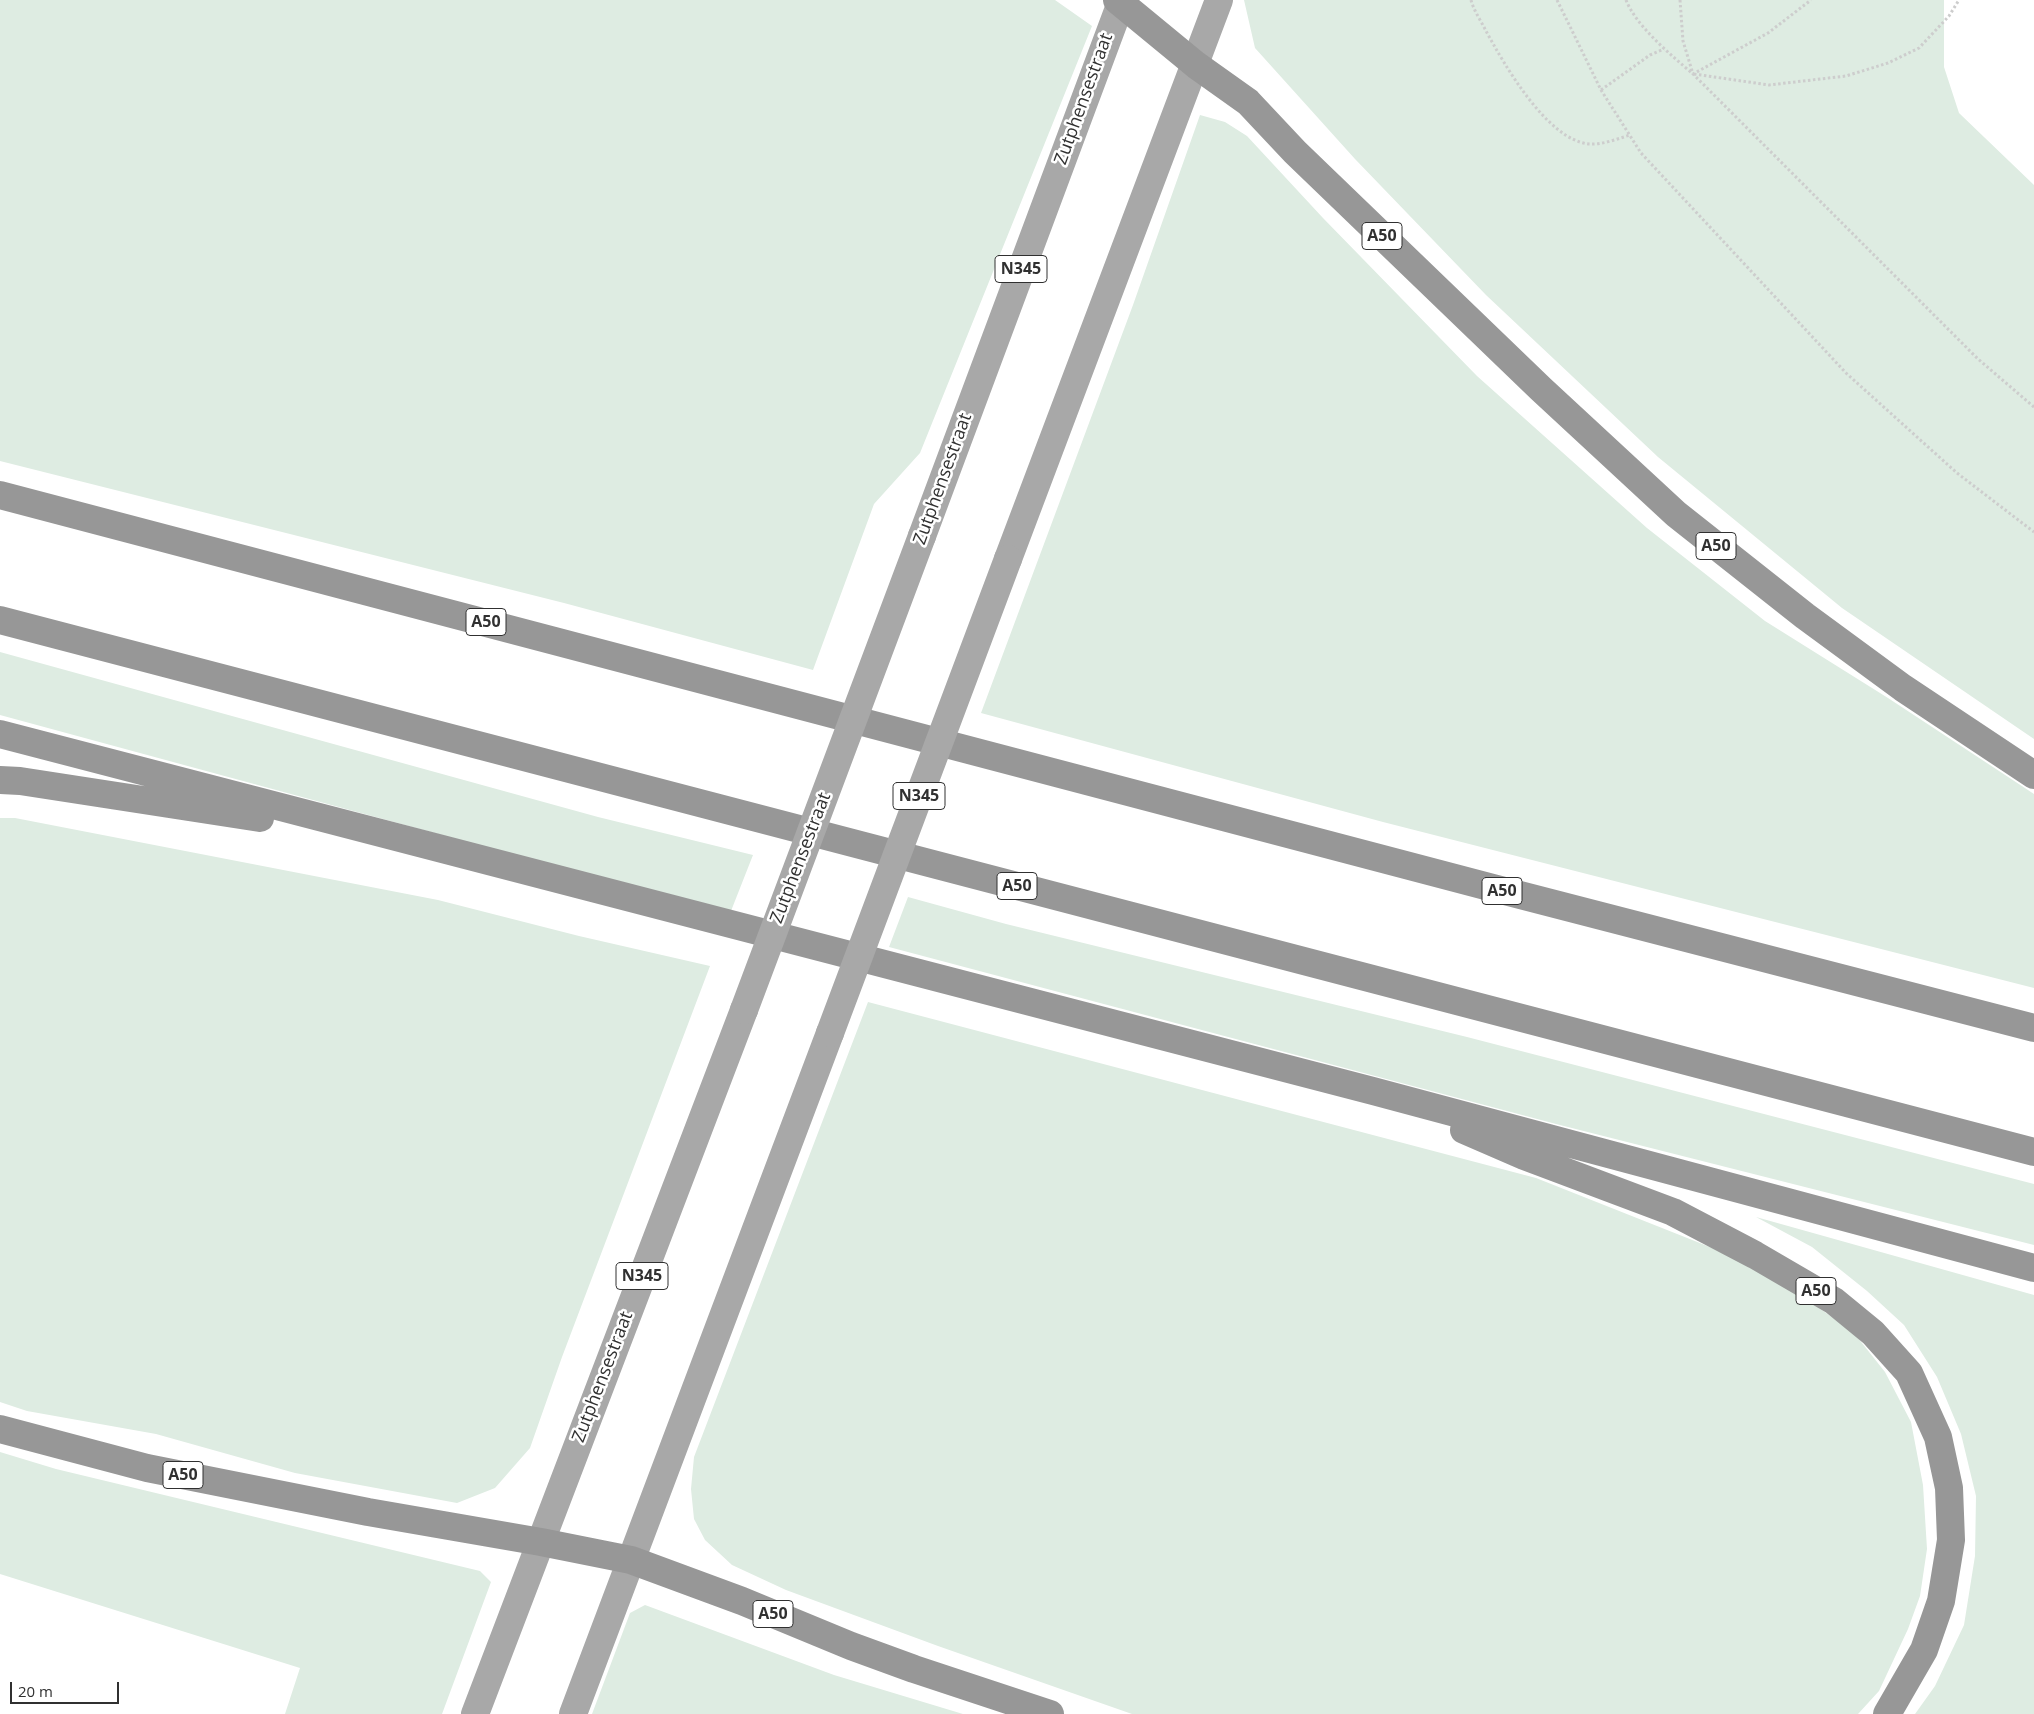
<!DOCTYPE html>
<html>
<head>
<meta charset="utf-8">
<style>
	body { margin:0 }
	#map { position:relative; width:2034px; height:1714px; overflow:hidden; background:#fff; font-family:"Open Sans",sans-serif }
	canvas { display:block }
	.scale { position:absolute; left:10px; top:1682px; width:109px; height:22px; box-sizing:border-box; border:2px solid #303030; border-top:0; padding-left:6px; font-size:15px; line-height:18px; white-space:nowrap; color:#303030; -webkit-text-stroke:4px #fff; paint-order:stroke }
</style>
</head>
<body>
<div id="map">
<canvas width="2034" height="1714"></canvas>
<div class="scale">20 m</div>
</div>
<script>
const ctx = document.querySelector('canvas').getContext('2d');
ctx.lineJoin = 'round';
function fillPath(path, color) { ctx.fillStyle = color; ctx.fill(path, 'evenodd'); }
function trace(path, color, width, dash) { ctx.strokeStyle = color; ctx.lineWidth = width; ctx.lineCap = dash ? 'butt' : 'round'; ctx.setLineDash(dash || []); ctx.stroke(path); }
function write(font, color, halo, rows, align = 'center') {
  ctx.font = font + ' "Open Sans",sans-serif'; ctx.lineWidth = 5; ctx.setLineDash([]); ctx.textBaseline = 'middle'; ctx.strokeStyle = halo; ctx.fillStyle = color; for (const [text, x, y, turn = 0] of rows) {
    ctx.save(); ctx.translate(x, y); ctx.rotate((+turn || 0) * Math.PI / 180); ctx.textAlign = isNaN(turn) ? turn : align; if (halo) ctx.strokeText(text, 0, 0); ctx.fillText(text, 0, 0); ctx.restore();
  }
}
fillPath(new Path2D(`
	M0 0H1055L1092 26 920 453 874 504 813 670 564 603 0 461Z
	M1244 0H1944V67L1959 113 2034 185V739L1842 608 1658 457 1486 295 1355 159 1255 48Z
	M1200 115 1225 122 1247 136 1323 218 1477 376 1647 528 1765 621 1888 698 2034 794V988L1383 822 981 713 1133 305Z
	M0 652 598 817 753 855 731 911 648 891 0 715Z
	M0 818H15L438 900 579 936 710 966 562 1357 530 1448 495 1488 457 1503 295 1473 156 1434 27 1411 0 1402Z
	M908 897 1006 924 1467 1037 2034 1184V1245L1556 1124 889 947Z
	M868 1002 1536 1178 1720 1251 1790 1287 1854 1333 1885 1372 1911 1422 1923 1485 1927 1549 1920 1596 1908 1629 1879 1691 1858 1714H1132L938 1646 786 1590 732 1565 705 1540 694 1519 691 1489 694 1457Z
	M1756 1217 2034 1295V1714H1915L1935 1686 1964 1625 1975 1556 1976 1496 1961 1434 1937 1377 1904 1325 1867 1291 1812 1247Z
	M0 1452 56 1469 480 1571 491 1582 442 1714H285L300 1668 0 1574Z
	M645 1605 834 1675 963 1714H592L630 1613Z`), '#deece2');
trace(new Path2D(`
	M1471 0C1474 11 1481 21 1486 31 1504 64 1547 140 1589 144 1602 145 1617 139 1630 135
	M1557 0 1601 90 1641 153 1846 373 1957 473 2034 532
	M1626 0C1636 26 1671 55 1693 74L1978 359 2034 407
	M1680 0 1683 41 1693 74 1768 33 1811 0
	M1694 74 1769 85 1846 76 1888 63 1919 48 1949 16 1959 0
	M1601 90 1650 55 1664 49`), '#cdcdcd', 3, [2.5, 2.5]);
trace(new Path2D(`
	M922 536 1122 0
	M1008 559 1219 0
	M475 1714 744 1010
	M573 1714 830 1033`), '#a8a8a8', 28);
trace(new Path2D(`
	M1117 0 1196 65 1248 102 1295 152 1541 389 1676 514 1805 616 1903 688 2034 775
	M0 495 1493 888 2034 1028
	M0 620 2034 1152
	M0 734 1373 1091 2034 1268
	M0 780 20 781 260 818
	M1464 1130 1524 1156 1673 1212 1755 1255 1834 1301 1873 1333 1909 1373 1938 1437 1949 1488 1951 1540 1941 1601 1924 1650 1887 1714
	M0 1429 147 1468 368 1512 541 1542 631 1560 742 1601 851 1646 914 1669 1050 1714`), '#979797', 28);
trace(new Path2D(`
	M744 1010 922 536
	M830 1033 1008 559`), '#a8a8a8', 28);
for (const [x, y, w] of [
	[1382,236,40],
	[1021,269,52],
	[1716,546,40],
	[486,622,40],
	[919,796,52],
	[1017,886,40],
	[1502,891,40],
	[642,1276,52],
	[1816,1291,40],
	[183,1475,40],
	[773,1614,40]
]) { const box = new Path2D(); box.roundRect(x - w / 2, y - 13.5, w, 27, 4); ctx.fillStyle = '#fff'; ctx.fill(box); trace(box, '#303030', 1); }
write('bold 16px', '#303030', null, [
	["A50",1382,236],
	["N345",1021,269],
	["A50",1716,546],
	["A50",486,622],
	["N345",919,796],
	["A50",1017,886],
	["A50",1502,891],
	["N345",642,1276],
	["A50",1816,1291],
	["A50",183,1475],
	["A50",773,1614]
]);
write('18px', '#303030', '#fff', [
	["Zutphensestraat",1084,99,-70],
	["Zutphensestraat",943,479,-70],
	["Zutphensestraat",801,858,-69],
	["Zutphensestraat",603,1377,-69]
]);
</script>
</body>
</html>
